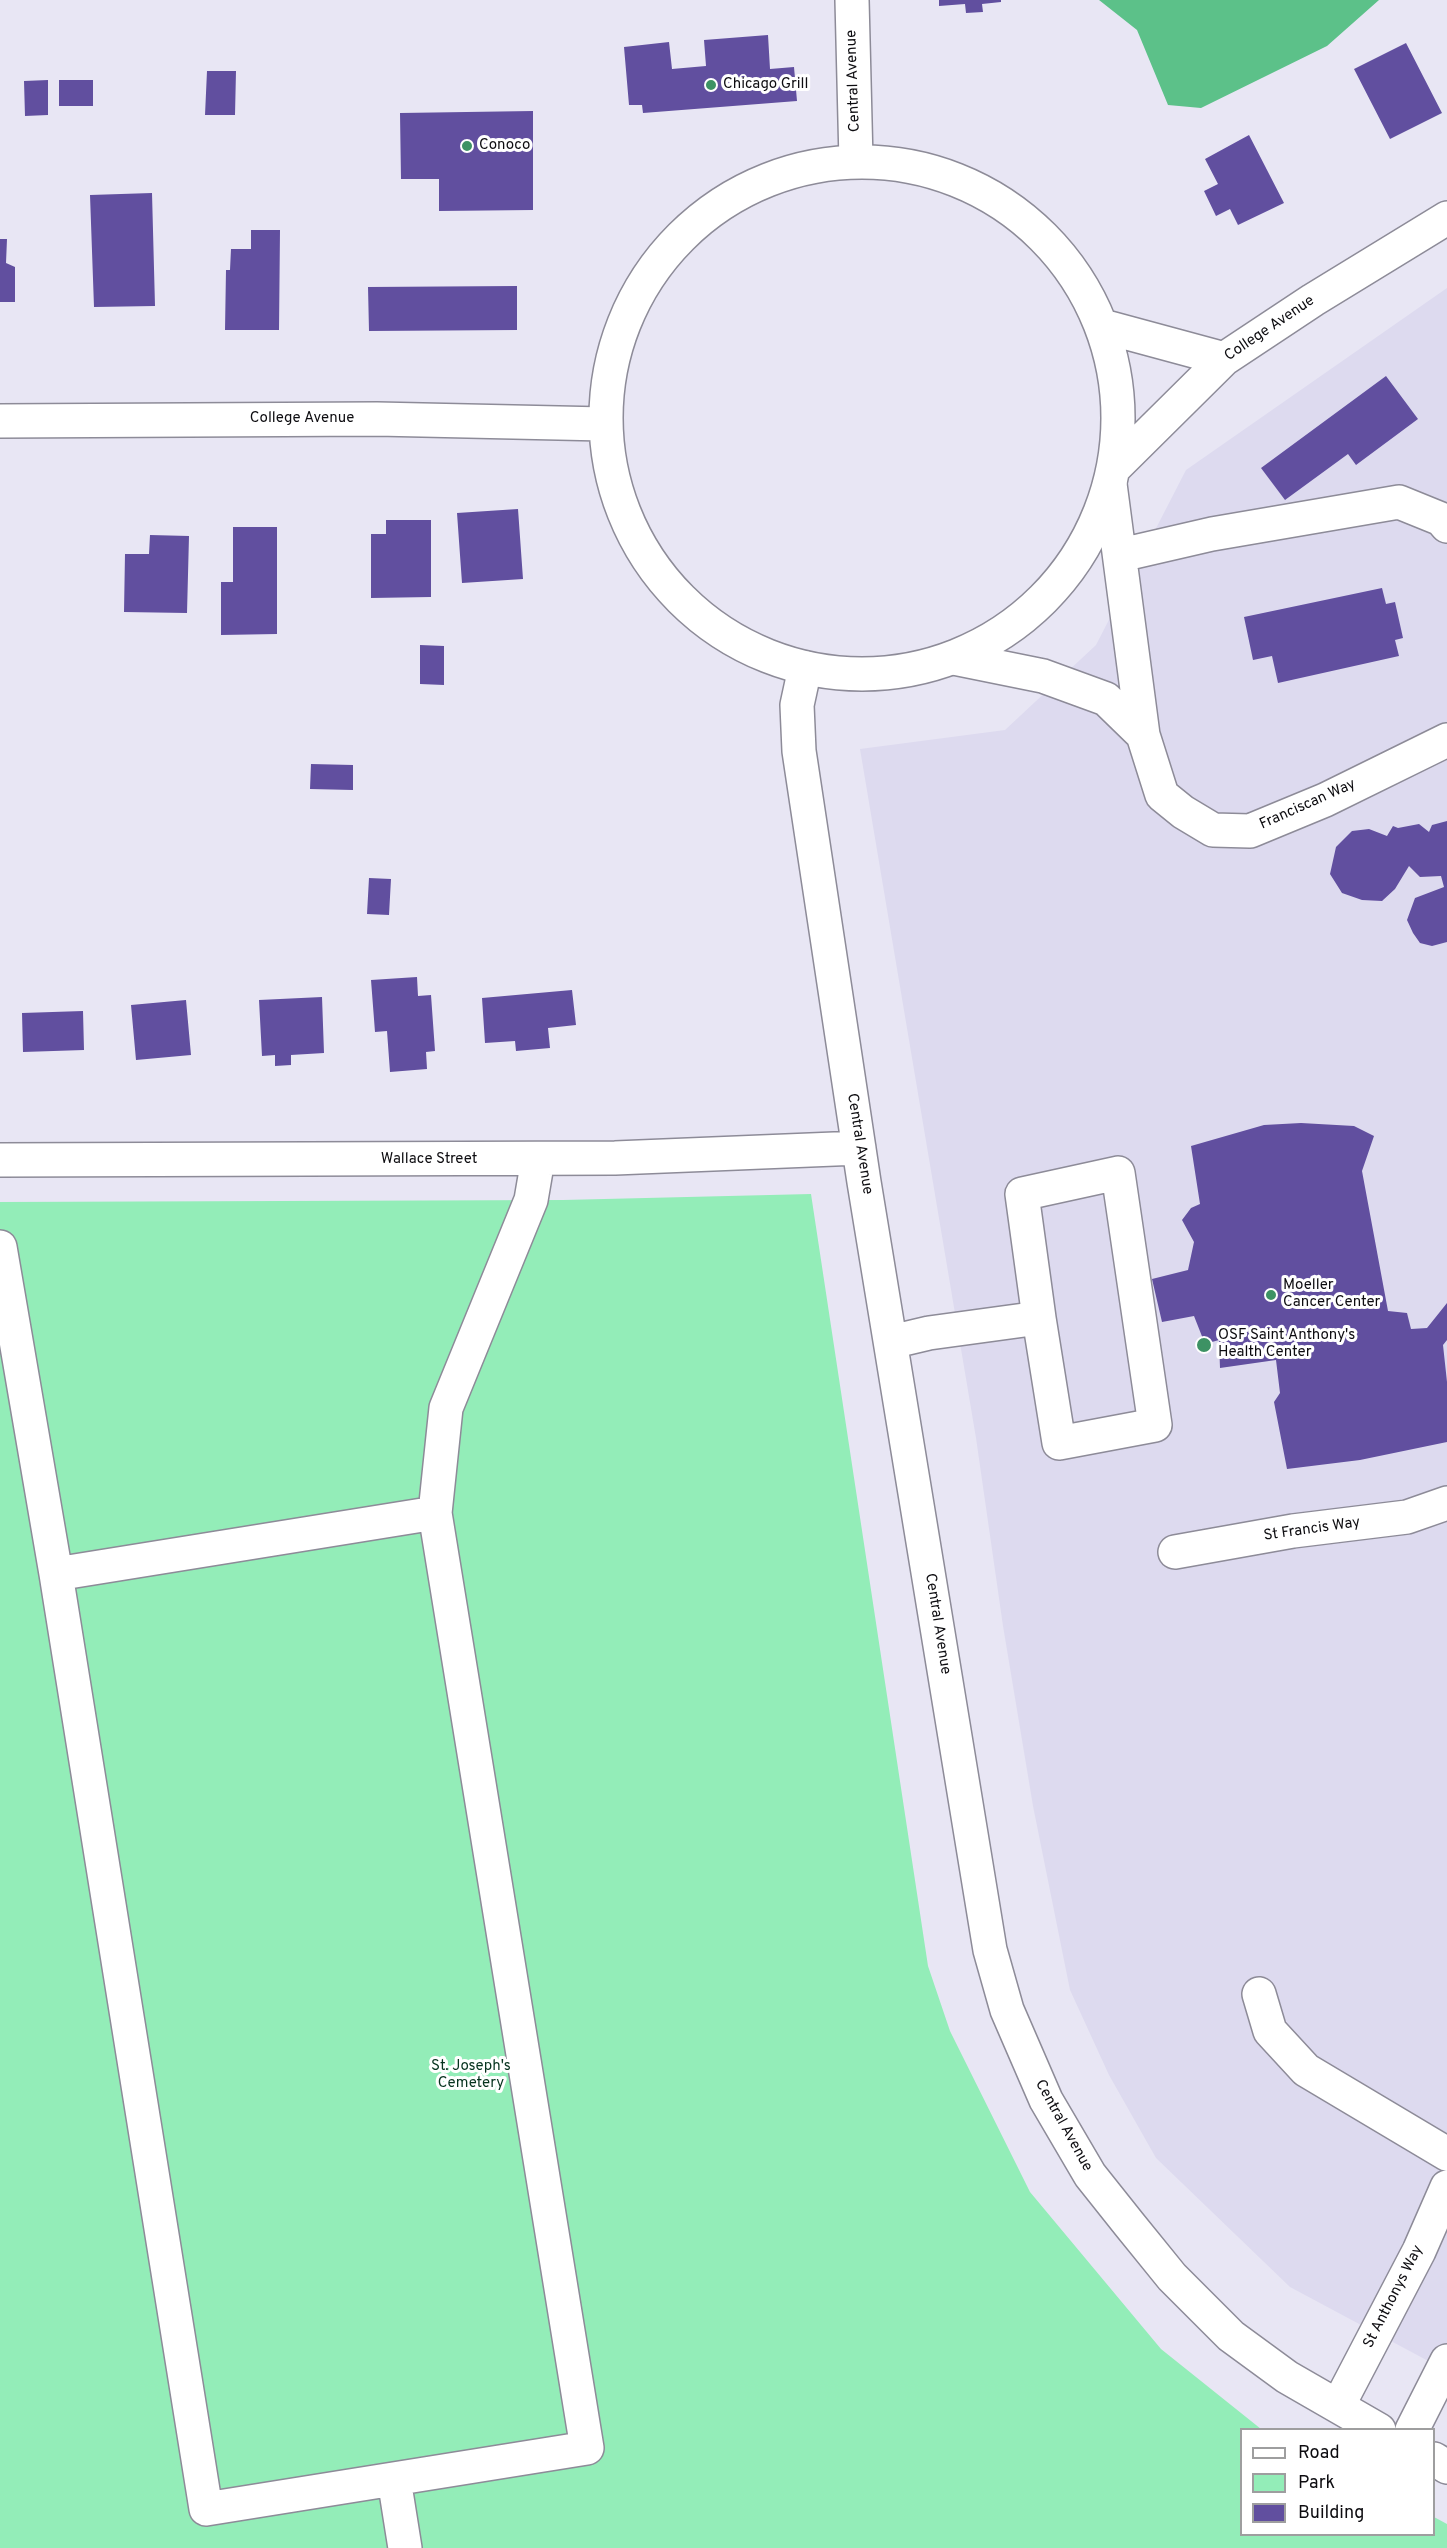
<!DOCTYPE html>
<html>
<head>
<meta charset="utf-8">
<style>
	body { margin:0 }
	#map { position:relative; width:1447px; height:2548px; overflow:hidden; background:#e8e6f4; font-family:Overpass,sans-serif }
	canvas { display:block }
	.legend { position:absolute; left:1240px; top:2428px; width:195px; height:108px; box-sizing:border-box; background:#fff; border:2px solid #9e9e9f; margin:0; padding:8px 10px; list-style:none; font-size:18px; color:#0d0c10 }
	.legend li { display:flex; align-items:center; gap:12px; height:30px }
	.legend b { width:30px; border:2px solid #9e9e9f }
</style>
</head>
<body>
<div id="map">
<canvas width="1447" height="2548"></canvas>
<ul class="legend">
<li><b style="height:8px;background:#fff"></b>Road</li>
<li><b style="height:16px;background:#93edb8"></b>Park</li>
<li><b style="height:16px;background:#614f9f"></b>Building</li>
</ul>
</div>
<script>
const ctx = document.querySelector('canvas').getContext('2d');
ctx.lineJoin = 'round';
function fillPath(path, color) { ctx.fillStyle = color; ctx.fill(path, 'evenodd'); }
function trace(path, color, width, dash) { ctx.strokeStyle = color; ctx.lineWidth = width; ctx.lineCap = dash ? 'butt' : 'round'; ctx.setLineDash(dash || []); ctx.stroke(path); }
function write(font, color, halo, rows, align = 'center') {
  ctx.font = font + ' Overpass,sans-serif'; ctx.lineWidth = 6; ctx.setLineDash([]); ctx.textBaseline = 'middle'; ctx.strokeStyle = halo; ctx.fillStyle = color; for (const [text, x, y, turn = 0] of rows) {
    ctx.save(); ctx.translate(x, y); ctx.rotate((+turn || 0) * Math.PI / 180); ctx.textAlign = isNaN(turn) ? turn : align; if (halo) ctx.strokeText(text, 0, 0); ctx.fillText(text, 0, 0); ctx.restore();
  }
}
fillPath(new Path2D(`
	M1447 288V2371L1290 2287 1156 2158 1109 2075 1070 1990 1033 1806 1003 1626 976 1438 860 749 1005 730 1096 645 1186 470Z`), '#dddaef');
fillPath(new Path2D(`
	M811 1194 928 1966 950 2031 1030 2192 1161 2349 1261 2429 1242 2430V2534H1434V2517L1447 2524V2548H0V1202L563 1200Z`), '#93edb8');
fillPath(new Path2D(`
	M1099 0H1379L1327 46 1201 108 1168 105 1137 30Z`), '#5cc189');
fillPath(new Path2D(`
	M939 0H1001V2L982 4 983 12 966 13 965 4 939 6Z
	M768 35 770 69 794 67 797 101 643 113 642 105H629L624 47 669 42 672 69 706 66 704 40Z
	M1406 43 1442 113 1390 139 1354 69Z
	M207 71H236L235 115H205Z
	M48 80V115L25 116 24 81Z
	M59 80H93V106H59Z
	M533 111V210L439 211V179H401L400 113Z
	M1249 135 1284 203 1238 225 1230 209 1216 216 1204 191 1218 184 1205 159Z
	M152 193 155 306 94 307 90 195Z
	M251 230H280L279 330H225L226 270H230L231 249H251Z
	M0 239H7L6 263 15 267V302H0Z
	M517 286V330L369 331 368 287Z
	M1386 376 1418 419 1356 465 1348 454 1285 500 1261 468Z
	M518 509 523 579 462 583 457 513Z
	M386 520H431V597L371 598V534H386Z
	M233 527H277V634L221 635V582H233Z
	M150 535 189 536 187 613 124 612 125 554H149Z
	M1382 588 1386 604 1395 602 1403 638 1395 640 1399 656 1278 683 1272 656 1253 660 1244 617Z
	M420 645 444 646V685L420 684Z
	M311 764 353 765V790L310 789Z
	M1447 821V942L1432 946 1420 943 1413 933 1407 920 1415 898 1444 887 1441 876 1420 877 1409 866 1395 889 1382 901 1362 900 1342 893 1330 874 1336 847 1352 831 1369 829 1387 836 1393 826 1398 828 1419 824 1429 832 1432 825Z
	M369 878 391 879 389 915 367 914Z
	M417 977 418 996 431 995 435 1051 426 1052 427 1069 390 1072 387 1031 375 1032 371 980Z
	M572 990 576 1025 548 1028 550 1048 516 1051 515 1041 485 1043 482 998Z
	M322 997 324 1053 291 1055V1065L275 1066V1055L262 1056 259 1000Z
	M186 1000 191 1055 136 1060 131 1005Z
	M83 1011 84 1050 23 1052 22 1013Z
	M1301 1123 1354 1126 1374 1136 1362 1171 1388 1311 1407 1313 1411 1329 1427 1328 1447 1303V1340L1443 1345 1447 1382V1442L1360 1460 1287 1469 1274 1402 1280 1393 1276 1360 1220 1368 1219 1340 1205 1344 1194 1316 1162 1322 1152 1279 1188 1270 1194 1242 1182 1220 1191 1208 1200 1204 1191 1146 1264 1125Z`), '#614f9f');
const minor = new Path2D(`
	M852 0 856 161
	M1110 484 1143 735 1162 795 1183 812 1213 830 1250 831 1325 800 1447 740
	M1121 555 1212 534 1399 502 1441 519 1447 526
	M954 658 1043 676 1106 699 1143 735
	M805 668 797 705 799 751 864 1182 990 1950 1007 2010 1046 2100 1090 2175 1129 2224 1172 2277 1231 2336 1287 2377 1379 2430
	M0 1160 615 1158 859 1148
	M0 1247 56 1574
	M891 1342 929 1333 1039 1318 1059 1443 1155 1425 1118 1173 1022 1194 1039 1318
	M435 1513 587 2448 206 2509 56 1574Z
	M435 1513 446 1408 531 1200 538 1159
	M1175 1552 1293 1531 1407 1517 1447 1503
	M1259 1994 1270 2031 1306 2070 1447 2154
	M1338 2406 1419 2251 1447 2187
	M1412 2430 1447 2361
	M1434 2459 1447 2467
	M394 2479 405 2548`);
const major = new Path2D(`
	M606 418a256 256 0 1 1 512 0a256 256 0 1 1-512 0Z
	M1102 326 1224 359
	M0 421 377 419 604 424
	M1115 467 1224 359 1313 300 1447 218`);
trace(minor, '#8d8b98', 36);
trace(major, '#8d8b98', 36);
trace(minor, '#fff', 33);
trace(major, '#fff', 33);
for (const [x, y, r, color] of [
	[711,85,6,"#3d9264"],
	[467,146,6,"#3d9264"],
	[1271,1295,6,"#3d9264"],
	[1204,1345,8,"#3d9264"]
]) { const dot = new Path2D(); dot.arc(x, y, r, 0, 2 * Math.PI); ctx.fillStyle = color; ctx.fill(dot); trace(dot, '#fff', 2); }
write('15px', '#0d0c10', '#fff', [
	["Central Avenue",854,81,-92],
	["College Avenue",1270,329,-34],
	["College Avenue",302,419],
	["Franciscan Way",1308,805,-24],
	["Central Avenue",859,1144,81],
	["Wallace Street",429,1160],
	["St Francis Way",1312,1530,-8],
	["Central Avenue",937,1624,81],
	["Central Avenue",1063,2126,61],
	["St Anthonys Way",1394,2297,-63]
]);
write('15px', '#0d0c10', '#fff', [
	["Chicago Grill",723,85],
	["Conoco",479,146],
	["Moeller",1283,1286],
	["Cancer Center",1283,1303],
	["OSF Saint Anthony's",1218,1336],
	["Health Center",1218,1353]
], 'left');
write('15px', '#06331e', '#fff', [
	["St. Joseph's",471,2067],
	["Cemetery",471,2084]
]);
</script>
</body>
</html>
